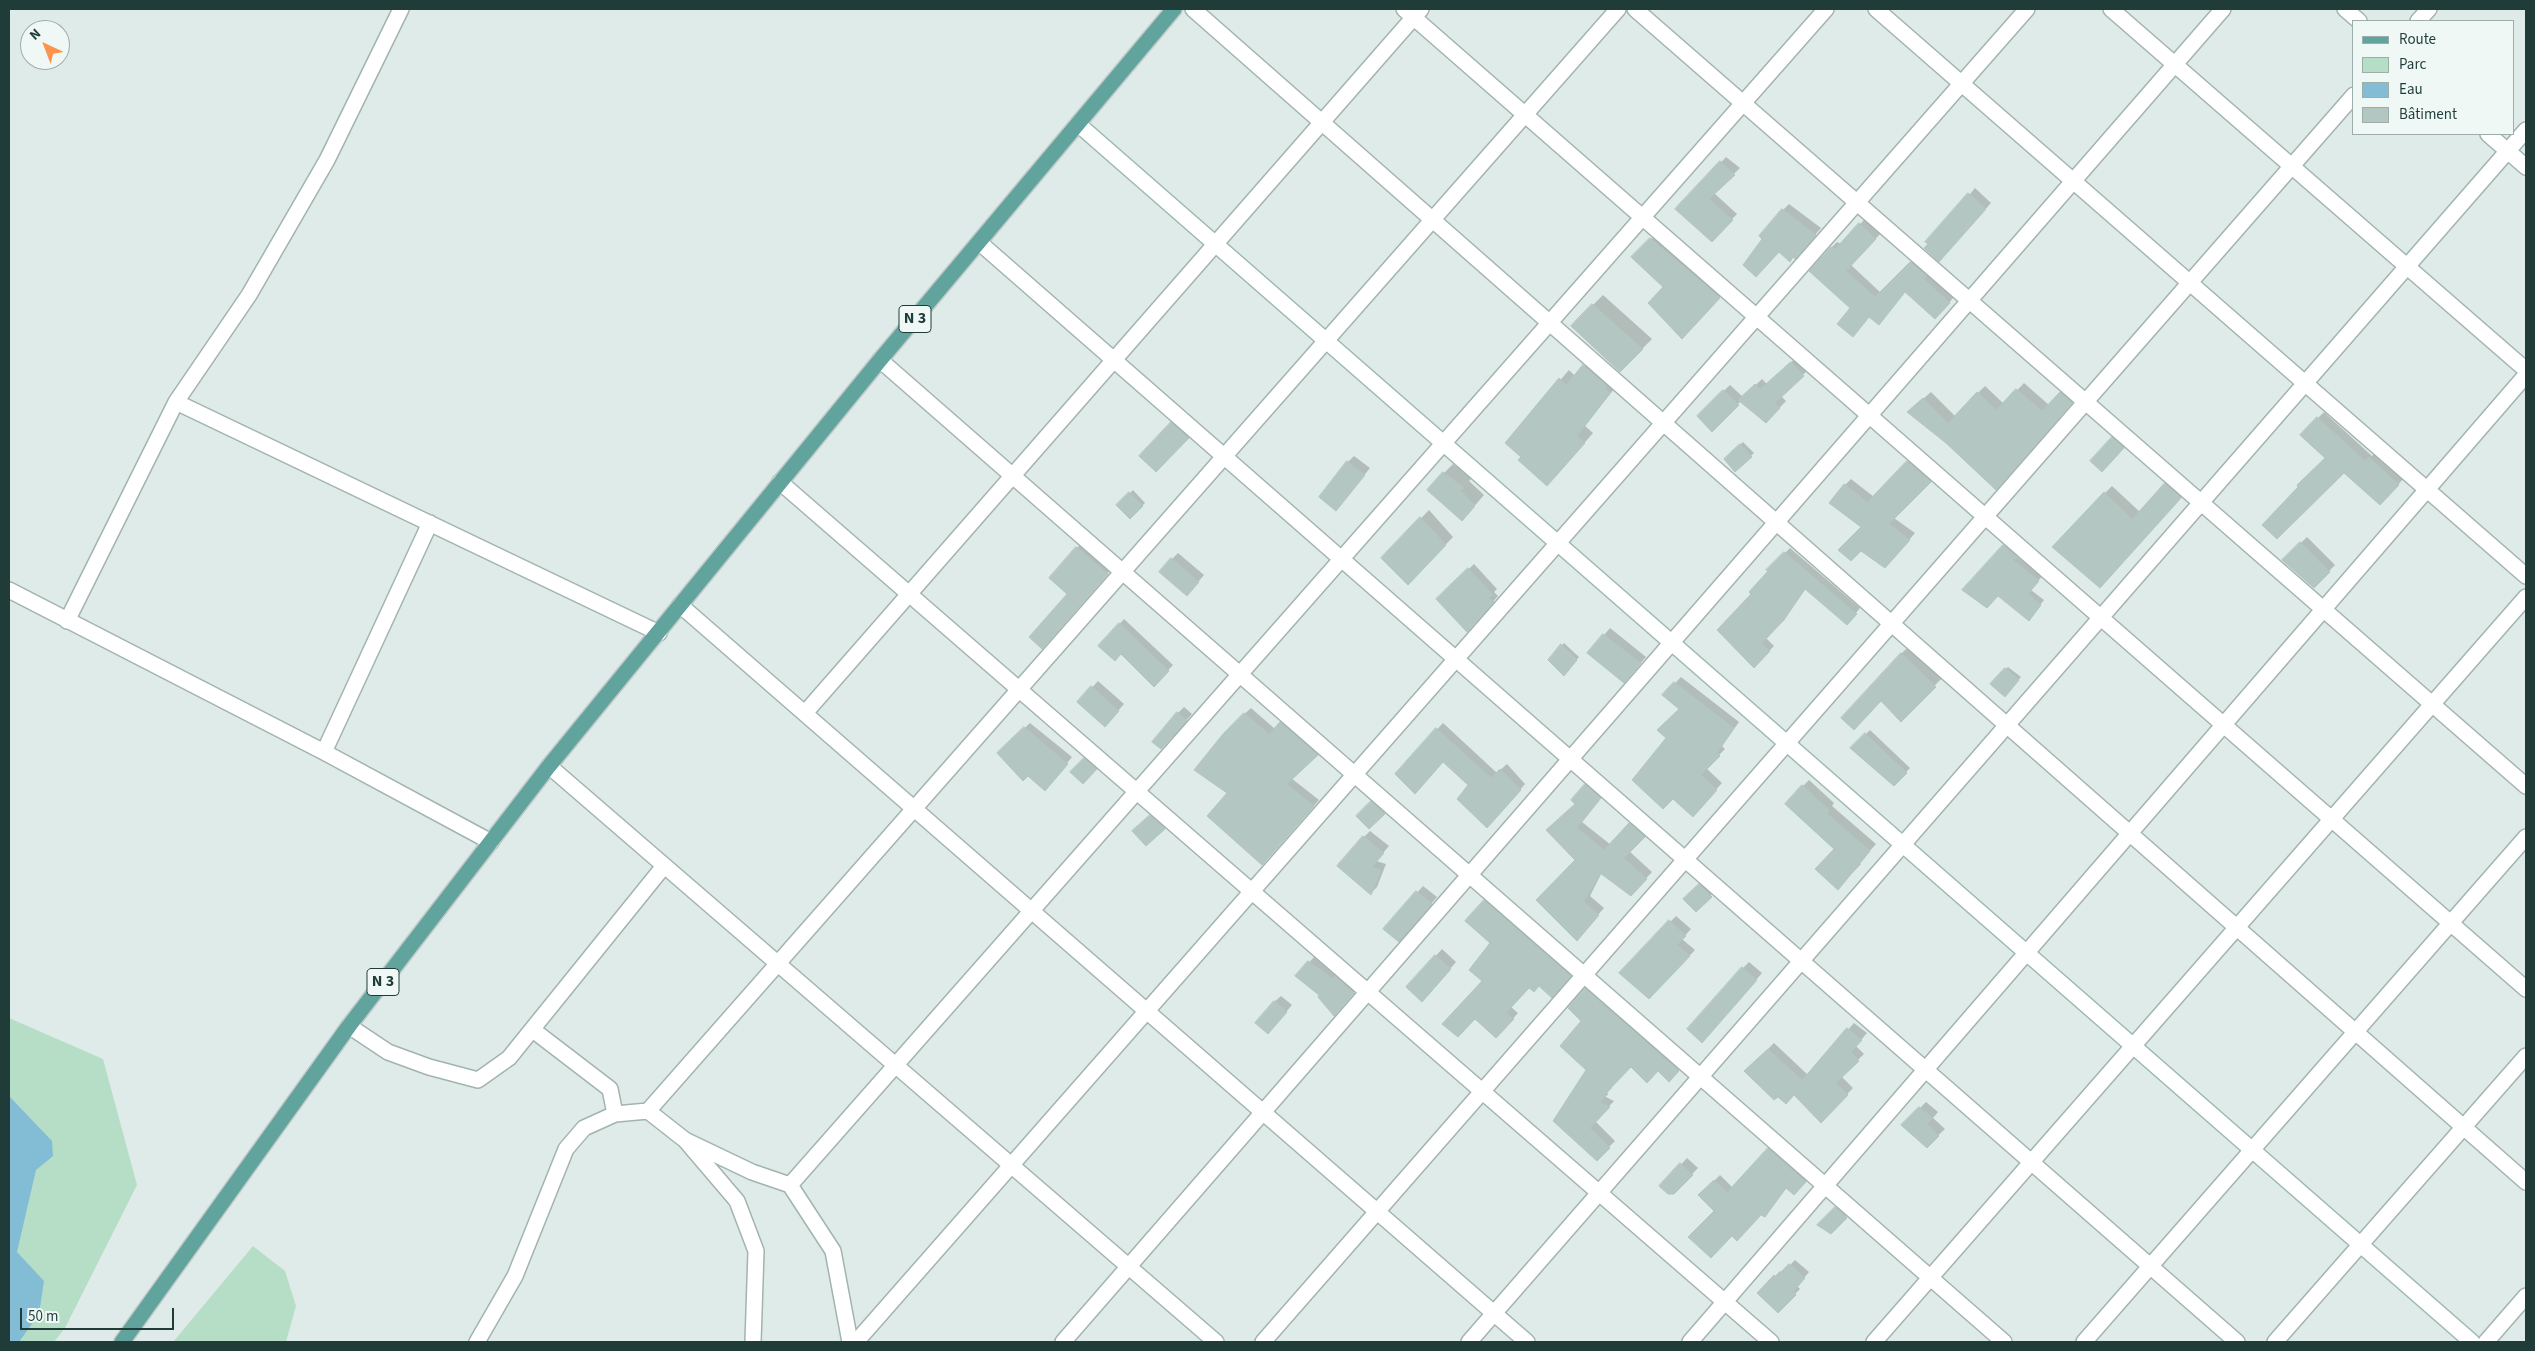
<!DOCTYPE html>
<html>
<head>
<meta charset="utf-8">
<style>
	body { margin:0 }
	#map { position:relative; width:2535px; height:1351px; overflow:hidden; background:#dfebe8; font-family:"Source Sans 3",sans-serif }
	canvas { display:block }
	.frame { position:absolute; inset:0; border:10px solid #1f3c39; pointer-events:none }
	.legend { position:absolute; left:2352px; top:20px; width:162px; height:115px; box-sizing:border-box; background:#f0f8f5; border:1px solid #9cadaa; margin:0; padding:6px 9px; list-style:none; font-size:15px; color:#1f3c39 }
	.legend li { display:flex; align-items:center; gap:10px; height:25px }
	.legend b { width:25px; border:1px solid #9cadaa }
	.north { position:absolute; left:20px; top:20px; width:50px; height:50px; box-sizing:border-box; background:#f0f8f5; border:1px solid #9cadaa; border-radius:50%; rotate:317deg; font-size:14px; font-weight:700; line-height:20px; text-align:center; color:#1f3c39 }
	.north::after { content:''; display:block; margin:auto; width:18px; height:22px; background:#fb924d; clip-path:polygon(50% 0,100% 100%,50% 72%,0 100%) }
	.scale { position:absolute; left:20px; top:1308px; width:154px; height:22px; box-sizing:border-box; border:2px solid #1f3c39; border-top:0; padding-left:6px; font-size:15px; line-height:18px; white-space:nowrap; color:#1f3c39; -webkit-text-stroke:4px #f0f8f5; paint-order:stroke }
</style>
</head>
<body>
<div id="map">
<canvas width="2535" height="1351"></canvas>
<div class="frame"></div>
<ul class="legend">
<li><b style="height:6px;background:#60a49d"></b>Route</li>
<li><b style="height:14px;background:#b6dec7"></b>Parc</li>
<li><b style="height:14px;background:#83bcd5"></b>Eau</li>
<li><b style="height:14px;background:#b4c6c1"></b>Bâtiment</li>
</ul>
<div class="north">N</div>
<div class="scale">50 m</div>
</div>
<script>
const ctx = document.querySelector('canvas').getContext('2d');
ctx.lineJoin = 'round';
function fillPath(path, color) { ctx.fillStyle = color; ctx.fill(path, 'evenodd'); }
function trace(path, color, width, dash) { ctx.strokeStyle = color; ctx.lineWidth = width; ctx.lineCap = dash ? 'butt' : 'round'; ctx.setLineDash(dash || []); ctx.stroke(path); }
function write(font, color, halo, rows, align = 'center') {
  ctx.font = font + ' "Source Sans 3",sans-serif'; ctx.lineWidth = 4.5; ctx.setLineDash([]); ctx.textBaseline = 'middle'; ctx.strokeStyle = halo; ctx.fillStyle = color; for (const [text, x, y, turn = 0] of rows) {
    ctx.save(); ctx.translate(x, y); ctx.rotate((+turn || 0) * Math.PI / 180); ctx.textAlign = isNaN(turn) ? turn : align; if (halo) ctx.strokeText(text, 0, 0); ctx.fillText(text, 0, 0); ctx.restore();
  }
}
fillPath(new Path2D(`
	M9 1018 103 1059 137 1185 65 1328 54 1342H9Z
	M253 1246 285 1271 296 1306 286 1342H173Z`), '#b6dec7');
fillPath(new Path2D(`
	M9 1096 52 1141 53 1156 36 1170 17 1252 44 1281 39 1314 19 1342H9Z`), '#83bcd5');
fillPath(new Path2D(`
	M1726 157 1740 168 1714 193 1737 214 1712 240 1677 209Z
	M1975 188 1991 203 1945 254 1929 244Z
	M1789 204 1821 228 1801 251H1779L1783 210Z
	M1865 219 1881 233 1851 265 1881 293 1916 257 1954 297 1940 313 1906 290 1869 316 1852 308 1832 247 1837 242 1841 244Z
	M1657 233 1725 291 1688 331 1665 287 1633 257Z
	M1603 295 1652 339 1620 371 1572 326Z
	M1798 356 1809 369 1781 396 1786 401 1766 422 1741 401 1712 430 1698 416 1730 385 1743 397 1762 379 1767 384Z
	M1593 357 1618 384 1585 426 1593 433 1556 476 1523 457 1506 443 1569 370 1575 376Z
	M2024 383 2049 405 2068 386 2078 395 2003 482 1916 405 1931 392 1955 416 1985 386 2004 404Z
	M2324 412 2372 456 2376 452 2404 478 2386 498 2327 458 2318 418Z
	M1178 417 1194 431 1156 471 1172 423Z
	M2119 432 2129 441 2108 464 2113 438Z
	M1743 442 1754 453 1736 470 1725 459Z
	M1354 456 1370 468 1336 510 1348 462Z
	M1914 456 1936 475 1894 518 1915 533 1891 561 1863 527 1845 485 1851 479 1874 497Z
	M1453 464 1472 478 1469 481 1484 495 1471 510 1444 473Z
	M2173 476 2188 489 2107 579 2105 493 2112 486 2140 512Z
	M1133 490 1145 503 1130 517 1118 505Z
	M1429 510 1453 537 1408 583 1383 558Z
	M2307 537 2335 565 2314 587 2283 560Z
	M1083 541 1113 567 1048 641 1069 594 1051 578Z
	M2008 541 2020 552 2016 556 2042 576 2031 590 2044 600 2032 615 1998 594 1963 590Z
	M1790 548 1860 608 1851 619 1806 588 1788 613 1766 638 1774 646 1754 666 1753 594 1769 571 1768 570Z
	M1178 553 1204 575 1193 588 1172 559Z
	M1474 564 1497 589 1494 592 1498 596 1472 625 1438 599Z
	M1124 619 1173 665 1154 685 1121 652 1100 646Z
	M1610 628 1646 657 1630 675 1589 653Z
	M1564 643 1579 657 1564 674 1549 660Z
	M1910 645 1943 677 1901 720V654Z
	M2008 667 2021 677 2005 695 1991 684Z
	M1681 677 1739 722 1722 746 1725 749 1706 768 1722 783 1698 809 1667 738 1680 709 1664 695Z
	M1098 681 1124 704 1111 719 1079 702Z
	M1184 707 1192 714 1167 742 1178 713Z
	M1251 708 1275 729 1286 717 1322 749 1291 778 1319 800 1268 858 1229 793 1223 734Z
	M1030 723 1072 757 1050 784 1028 774 998 753Z
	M1443 723 1497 773 1507 764 1525 784 1493 821 1469 785 1444 760 1397 773Z
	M1870 730 1910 768 1894 784 1852 748Z
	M1087 756 1099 766 1083 782 1072 772Z
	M1591 779 1606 791 1582 822 1611 845 1636 818 1650 830 1629 851 1652 872 1631 894 1602 872 1590 896 1604 908 1582 933 1577 860 1576 803 1585 785Z
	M1809 780 1834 803 1832 806 1876 844 1859 863 1861 864 1838 888 1836 848 1803 786Z
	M1374 800 1387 810 1369 827 1358 816Z
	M1157 810 1171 822 1146 844 1140 825Z
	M1370 831 1389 846 1376 861 1386 864 1377 887 1371 893 1364 837Z
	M1702 882 1713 893 1696 910 1685 899Z
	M1423 886 1437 897 1405 934 1385 929Z
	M1491 896 1576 970 1557 990 1539 984 1530 987 1511 1007 1518 1013 1502 1031 1484 980 1491 942 1485 901Z
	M1676 916 1691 929 1682 939 1695 950 1649 998 1621 973Z
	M1442 949 1456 962 1428 994 1408 987Z
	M1315 956 1359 987 1339 1009 1297 976Z
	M1749 962 1762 973 1708 1035 1743 968Z
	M1592 983 1684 1064 1669 1080 1658 1070 1631 1065 1611 1087 1612 1088 1604 1096 1614 1101 1595 1121 1615 1141 1597 1159 1555 1121 1587 1070 1583 1021 1586 989Z
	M1281 996 1292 1005 1274 1026V1002Z
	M1854 1023 1867 1033 1856 1046 1864 1054 1841 1076 1853 1088 1821 1121 1794 1093 1746 1071 1774 1043 1808 1075Z
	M1926 1102 1938 1112 1933 1118 1945 1129 1927 1146 1903 1125Z
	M1774 1144 1811 1176 1794 1193 1787 1187 1765 1216 1761 1213 1715 1211 1700 1195 1720 1175 1733 1188Z
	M1687 1158 1698 1168 1674 1193 1661 1186Z
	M1839 1205 1849 1214 1831 1232 1819 1225Z
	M1795 1260 1809 1272 1797 1286 1800 1289 1778 1311 1759 1293 1780 1271 1782 1273Z`), '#0003');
const building = new Path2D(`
	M1720 161 1735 175 1709 199 1733 220 1712 242 1675 209Z
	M1968 193 1986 209 1939 262 1924 248 1928 244 1925 242Z
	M1782 209 1816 235 1795 259 1793 257 1790 262 1779 252 1756 277 1743 265 1762 239 1759 236Z
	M1859 223 1876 239 1846 271 1875 297 1910 262 1927 276 1924 279 1950 303 1935 319 1905 292 1879 325 1869 317 1853 337 1837 324 1850 308 1809 271 1831 247 1835 249Z
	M1650 238 1720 298 1682 339 1648 303 1663 287 1631 257Z
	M1592 304 1643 349 1620 372 1571 326Z
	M1791 362 1804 376 1775 403 1780 408 1766 423 1738 400 1755 384 1760 389Z
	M1583 365 1607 386 1605 388 1610 393 1577 436 1585 443 1547 486 1518 460 1521 457 1505 443 1559 378 1566 385Z
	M2016 389 2042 411 2060 392 2072 403 1996 490 1946 443 1907 412 1923 398 1948 423 1977 392 1996 410Z
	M1723 390 1739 405 1712 432 1697 416Z
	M2317 417 2365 461 2369 457 2399 485 2380 505 2344 473 2277 539 2262 525 2298 487 2297 485 2325 458 2300 435Z
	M1171 422 1189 438 1156 472 1139 456Z
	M2112 437 2124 448 2102 472 2090 461Z
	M1740 444 1752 457 1735 472 1724 459Z
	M1347 461 1365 475 1336 511 1319 497Z
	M1907 461 1931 482 1889 524 1910 540 1885 568 1861 551 1851 561 1838 550 1861 527 1829 503 1844 484 1867 502Z
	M1443 472 1464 488 1461 491 1475 506 1462 521 1427 490Z
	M2165 483 2181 498 2100 588 2052 547 2104 492 2132 519Z
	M1129 492 1143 506 1130 519 1116 505Z
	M1420 517 1446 545 1408 585 1381 558Z
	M2300 542 2330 572 2314 588 2282 560Z
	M2003 545 2017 557 2013 560 2039 581 2028 594 2041 605 2029 621 1998 596 1987 608 1962 590Z
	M1076 547 1108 574 1042 649 1029 637 1067 594 1049 578Z
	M1784 552 1857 614 1847 625 1805 589 1784 620 1762 643 1770 651 1754 668 1717 630 1751 594 1749 592 1768 571 1766 570Z
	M1171 558 1199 582 1187 596 1159 572Z
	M1468 568 1493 595 1489 598 1494 602 1467 632 1436 599Z
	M1119 623 1169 671 1154 687 1121 654 1115 661 1098 646Z
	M1603 634 1641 663 1624 683 1587 653Z
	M1561 644 1577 660 1564 676 1548 660Z
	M1901 653 1936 687 1901 722 1881 701 1854 730 1841 718Z
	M2005 668 2019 680 2005 697 1990 684Z
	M1674 682 1734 728 1717 753 1720 756 1701 775 1717 790 1693 817 1673 799 1663 809 1632 780 1666 738 1657 730 1679 709 1662 695Z
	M1091 686 1119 711 1105 727 1077 702Z
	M1177 712 1187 721 1161 749 1152 742Z
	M1244 713 1269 734 1280 722 1318 755 1287 784 1314 806 1262 865 1207 816 1227 793 1194 770 1223 734Z
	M1024 727 1068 764 1045 791 1028 776 1023 781 997 753Z
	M1436 728 1491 778 1500 769 1521 790 1487 828 1457 799 1468 785 1443 762 1415 794 1395 774Z
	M1865 733 1907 773 1894 786 1850 748Z
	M1084 758 1097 769 1083 784 1070 772Z
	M1585 784 1601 798 1577 828 1604 850 1629 823 1645 837 1624 858 1647 879 1631 896 1600 873 1584 902 1599 915 1577 941 1536 900 1575 860 1546 830 1575 804 1571 800Z
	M1802 785 1829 810 1827 813 1870 851 1838 890 1815 869 1834 849 1785 804Z
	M1371 801 1385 814 1369 829 1356 816Z
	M1150 815 1165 829 1146 846 1132 831Z
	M1363 836 1384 853 1372 867 1381 870 1371 895 1337 866Z
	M1699 884 1712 897 1696 912 1683 899Z
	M1416 891 1432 904 1399 942 1383 929Z
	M1484 900 1571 976 1552 998 1539 986 1534 992 1529 988 1506 1013 1514 1019 1496 1038 1475 1019 1458 1037 1442 1024 1482 981 1469 970 1490 943 1465 921Z
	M1669 920 1686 936 1677 945 1690 956 1649 999 1619 973Z
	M1435 955 1451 969 1422 1002 1406 987Z
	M1308 961 1333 979 1335 976 1354 993 1334 1016 1318 997 1319 995 1295 976Z
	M1742 967 1757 980 1702 1043 1687 1029Z
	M1585 988 1679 1071 1669 1082 1658 1071 1647 1083 1631 1067 1606 1093 1608 1094 1600 1102 1610 1107 1590 1128 1610 1148 1597 1161 1553 1121 1586 1070 1560 1046 1581 1021 1568 1008Z
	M1274 1001 1287 1012 1268 1034 1255 1023Z
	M1847 1028 1862 1040 1851 1052 1859 1061 1836 1083 1848 1095 1821 1123 1794 1095 1786 1104 1778 1097 1774 1100 1744 1071 1768 1049 1802 1080Z
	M1919 1107 1933 1118 1927 1124 1939 1136 1927 1148 1901 1125Z
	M1768 1148 1806 1182 1794 1195 1786 1188 1765 1217 1761 1215 1737 1241 1732 1236 1711 1258 1688 1237 1714 1211 1698 1195 1714 1180 1727 1192Z
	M1680 1163 1693 1175 1674 1194H1668L1659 1186Z
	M1835 1207 1847 1218 1831 1234 1817 1225Z
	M1789 1264 1805 1278 1793 1292 1796 1295 1778 1313 1757 1293 1774 1275 1776 1277Z`);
fillPath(building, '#b4c6c1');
trace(building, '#b1c5c0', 1);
const street = new Path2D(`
	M1193 9 2526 1182
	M1404 9 2526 989
	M1635 9 2526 786
	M1876 9 2526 576
	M2111 9 2526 370
	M2345 9 2359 21
	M2418 21 2429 9
	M2488 134 2526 167
	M980 243 2237 1342
	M880 360 2004 1342
	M176 402 659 633
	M780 482 1771 1342
	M9 590 324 752 491 842
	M680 605 1527 1342
	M67 621 176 402 249 295 327 160 401 9
	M805 713 1421 9
	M324 752 430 523
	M549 766 1216 1342
	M349 1026 388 1052 429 1067 478 1080 509 1058 664 866
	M533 1030 610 1089 615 1114
	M648 1111 685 1140 737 1201 756 1251 753 1342
	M685 1140 752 1172 790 1185 833 1251 850 1342
	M790 1185 1826 9
	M477 1342 515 1276 566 1149 584 1128 615 1114 648 1111 1618 9
	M856 1342 2027 9
	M1063 1342 2223 9
	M1263 1342 2354 95
	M1469 1342 2526 130
	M1690 1342 2526 375
	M1874 1342 2526 597
	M2084 1342 2526 837
	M2275 1342 2526 1056
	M2486 1342 2526 1296`);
const secondary = new Path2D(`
	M1078 124 2472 1342`);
const primary = new Path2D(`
	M122 1342 349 1026 549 766 880 360 1174 9`);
trace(street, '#a2b3b0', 18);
trace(secondary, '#9db8b2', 18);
trace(primary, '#c0c8c8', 18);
trace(street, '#fff', 15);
trace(secondary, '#fff', 15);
trace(primary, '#60a49d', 15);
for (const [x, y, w] of [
	[915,319,32],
	[383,982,32]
]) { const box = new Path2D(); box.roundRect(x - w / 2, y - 13.5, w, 27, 4); ctx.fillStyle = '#f0f8f5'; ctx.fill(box); trace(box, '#1f3c39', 1); }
write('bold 16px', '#1f3c39', null, [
	["N 3",915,319],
	["N 3",383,982]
]);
</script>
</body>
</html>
